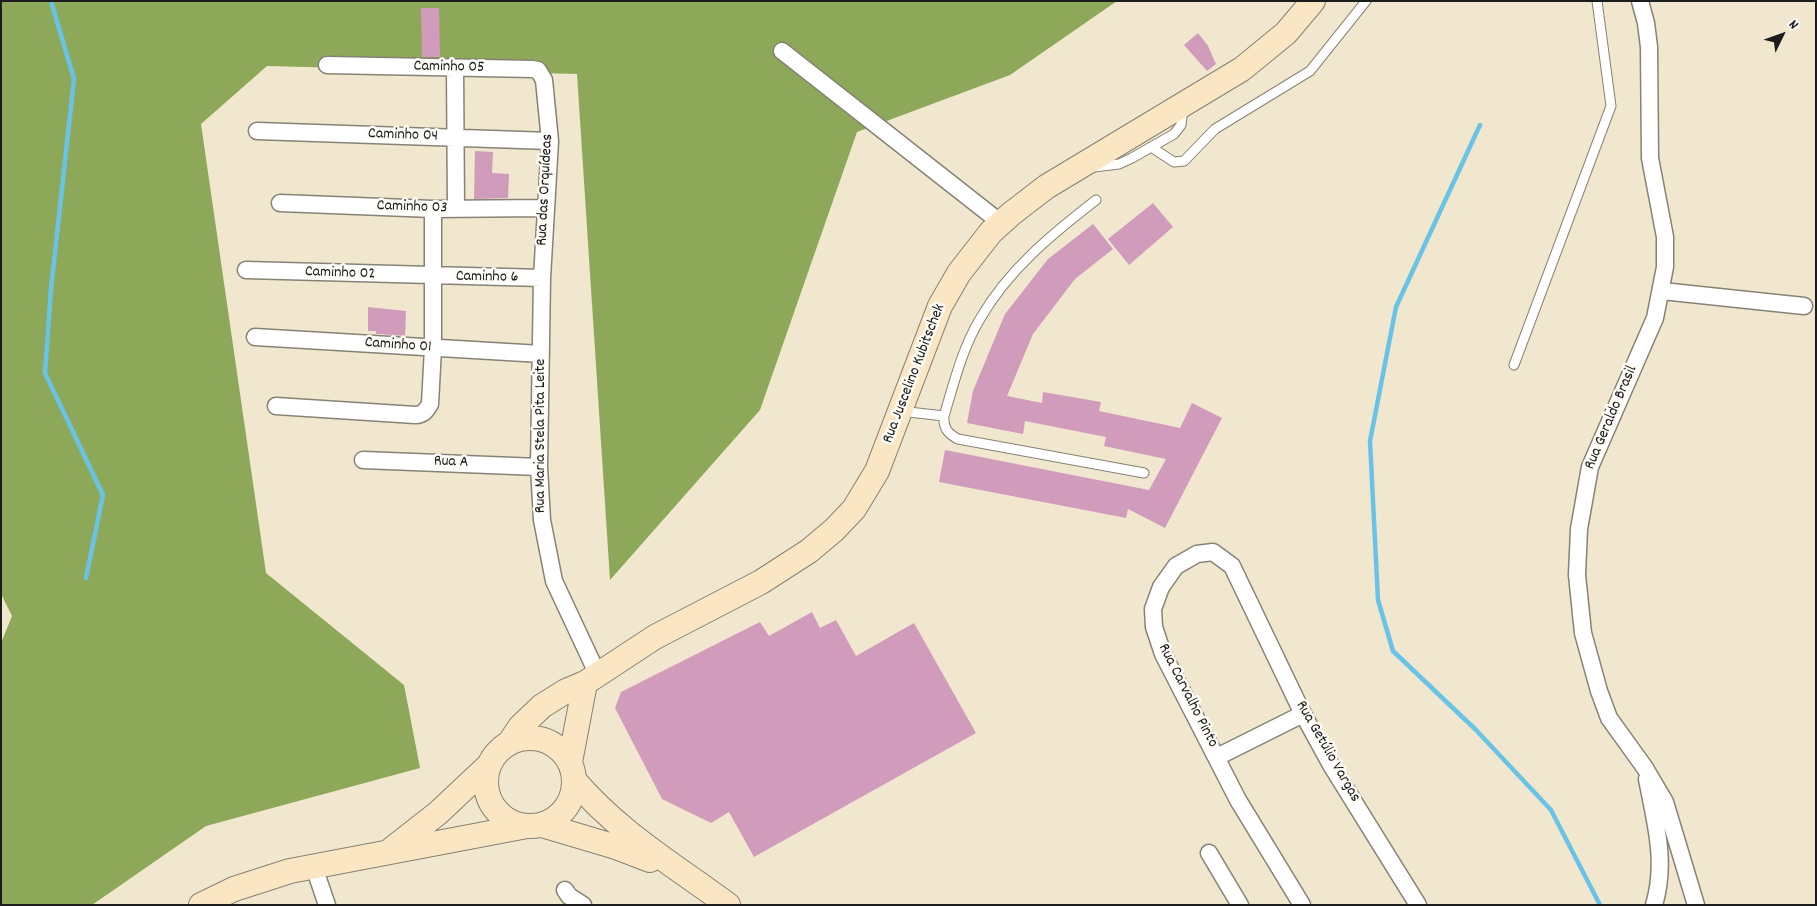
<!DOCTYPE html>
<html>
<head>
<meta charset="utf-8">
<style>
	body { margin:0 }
	#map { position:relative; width:1817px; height:906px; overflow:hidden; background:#f0e7ce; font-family:Dekko,sans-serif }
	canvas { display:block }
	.frame { position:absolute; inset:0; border:2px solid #1c1c1c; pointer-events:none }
	.north { position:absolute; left:1757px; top:10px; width:50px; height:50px; -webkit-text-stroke:4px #fdfcf7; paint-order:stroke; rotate:48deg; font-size:14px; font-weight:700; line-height:20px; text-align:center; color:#1c1c1c }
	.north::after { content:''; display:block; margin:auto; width:18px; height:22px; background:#1c1c1c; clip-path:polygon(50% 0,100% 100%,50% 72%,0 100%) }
</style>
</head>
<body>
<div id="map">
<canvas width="1817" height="906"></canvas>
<div class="frame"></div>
<div class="north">N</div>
</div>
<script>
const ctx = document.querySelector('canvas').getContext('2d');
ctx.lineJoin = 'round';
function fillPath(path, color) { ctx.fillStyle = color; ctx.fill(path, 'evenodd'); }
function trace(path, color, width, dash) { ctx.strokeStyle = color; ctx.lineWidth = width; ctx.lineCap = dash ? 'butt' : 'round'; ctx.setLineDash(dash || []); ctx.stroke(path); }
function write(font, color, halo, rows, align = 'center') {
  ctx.font = font + ' Dekko,sans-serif'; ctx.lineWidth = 5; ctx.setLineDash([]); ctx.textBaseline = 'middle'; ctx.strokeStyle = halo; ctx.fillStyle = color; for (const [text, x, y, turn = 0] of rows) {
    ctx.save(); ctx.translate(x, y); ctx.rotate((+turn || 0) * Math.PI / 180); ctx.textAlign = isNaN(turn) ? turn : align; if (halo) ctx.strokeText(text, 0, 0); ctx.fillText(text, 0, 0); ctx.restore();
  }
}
fillPath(new Path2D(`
	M1 1H1117L1010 75 857 132 760 410 610 580 577 74 267 66 201 124 266 573 404 685 420 768 206 826 92 905H1V643L12 616 1 594Z`), '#8ea85a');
trace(new Path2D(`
	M51 1 74 79 51 289 45 373 103 495 86 578
	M1480 125 1396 307 1370 441 1378 600 1393 651 1476 730 1551 810 1600 905`), '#69c3e7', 4.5);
fillPath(new Path2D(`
	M421 8H439L440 57H422Z
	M1198 33 1208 46 1216 64 1207 71 1184 45Z
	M475 151 493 152 492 173 509 174 508 198 474 199Z
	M1153 203 1173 227 1129 265 1108 239Z
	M1093 224 1113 249 1075 279 1033 334 1007 396 1042 403 1043 392 1101 402 1099 411 1180 428 1192 403 1222 418 1165 528 1128 509 1126 518 939 482 945 450 1149 490 1166 459 1104 446 1106 437 1025 421 1023 434 967 423 973 391 1005 314 1048 259Z
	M368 307 406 311 405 336 380 334H376V331H368Z
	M812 612 820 628 836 620 856 656 914 623 976 733 754 857 729 812 711 823 662 799 615 708 621 692 760 622 769 636Z`), '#d19bbc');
const lane = new Path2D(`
	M1151 147 1174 162 1184 161 1215 129 1310 71 1366 1
	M1094 167 1119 164 1132 158 1174 134 1181 125 1183 108
	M1514 365 1611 106 1597 1
	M900 411 944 416C954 383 962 349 980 319 1008 270 1052 234 1096 200
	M944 416C943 428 948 434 958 439L1144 473`);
const street = new Path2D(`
	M1640 1 1646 23 1649 47 1650 158 1665 237V267L1655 318 1590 467 1579 529 1577 575 1583 633 1599 691 1609 718 1645 768 1665 802 1696 905
	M782 51 1001 223
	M327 65 532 69 538 70 544 80 550 141 542 278 539 467 542 520 554 581 597 673
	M455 68 456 209
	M257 131 550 141
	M280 203 433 209 544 208
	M246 270 542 278
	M1662 291 1804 306
	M255 337 541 354
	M276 406 415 415C423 415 426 411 430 404L433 348V209
	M363 460 539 467
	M1217 757 1303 714
	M1647 779C1655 821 1667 862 1654 905
	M1209 853 1240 905
	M314 867 327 905
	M565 890 569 896 583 905
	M1302 905 1238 800 1163 654 1154 627 1153 609 1161 587 1176 566 1197 554 1213 552 1232 566 1303 714 1331 765 1418 905`);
const secondary = new Path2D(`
	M486 782a44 44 0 1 1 88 0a44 44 0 1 1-88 0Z
	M510 742 520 727 542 706 566 691 585 683 655 637 761 582 809 551 834 530 854 509 877 471 940 306 959 273 991 232 1011 214 1046 187 1242 69 1286 33 1313 1
	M570 762 585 683
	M574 780C618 832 674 865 728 905
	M542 825 616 847 650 860
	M392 849 438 813 488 766
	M201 905 234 889 290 871 527 826`);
trace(lane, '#868275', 11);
trace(street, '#868275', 19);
trace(secondary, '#868275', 26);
trace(lane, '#fff', 9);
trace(street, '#fff', 16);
trace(secondary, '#fbe6c3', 24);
write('16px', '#1c1c1c', '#fdfcf7', [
	["Caminho 05",449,68,1],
	["Caminho 04",403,136,2],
	["Rua das Orquídeas",546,190,-87],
	["Caminho 03",412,208,2],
	["Caminho 02",340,274,2],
	["Caminho 6",487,278,1],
	["Caminho 01",398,346,4],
	["Rua Juscelino Kubitschek",915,374,-69],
	["Rua Geraldo Brasil",1612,418,-67],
	["Rua Maria Stela Pita Leite",542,436,-90],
	["Rua A",451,463,2],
	["Rua Carvalho Pinto",1187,696,63],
	["Rua Getúlio Vargas",1327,752,60]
]);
</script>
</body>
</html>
